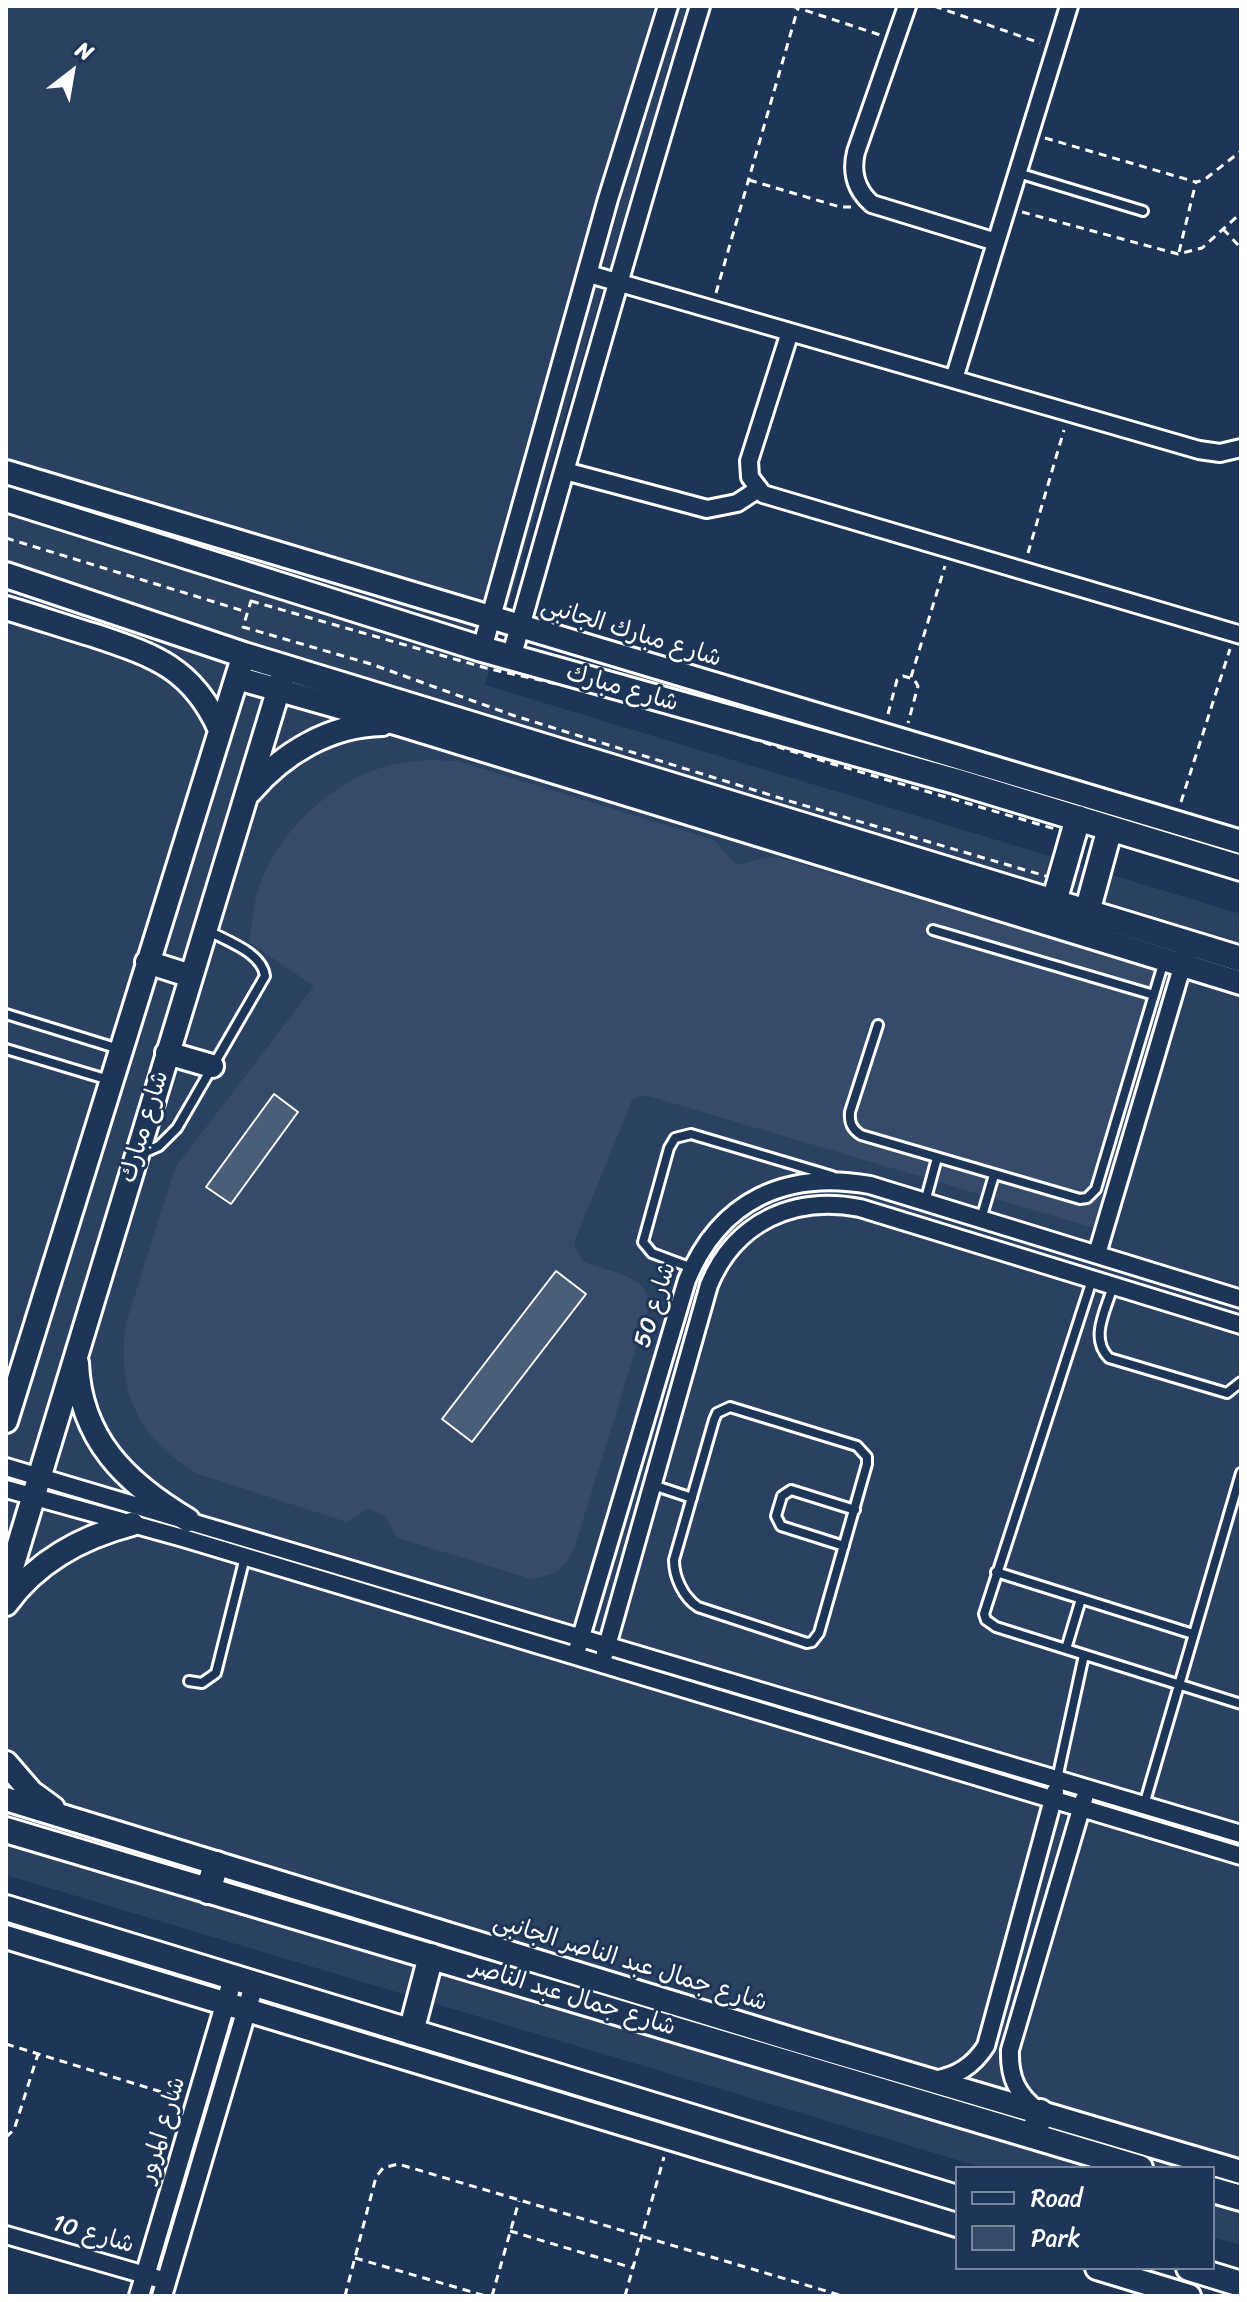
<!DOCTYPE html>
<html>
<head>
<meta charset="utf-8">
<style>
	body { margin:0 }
	#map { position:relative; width:1247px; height:2302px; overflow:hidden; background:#1d3557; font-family:Sriracha,sans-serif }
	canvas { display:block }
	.frame { position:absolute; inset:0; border:8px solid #fff; pointer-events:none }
	.legend { position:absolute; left:955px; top:2166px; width:260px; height:104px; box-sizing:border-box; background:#1d3557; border:2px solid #77869a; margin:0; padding:10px 14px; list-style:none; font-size:24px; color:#fff }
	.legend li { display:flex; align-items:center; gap:16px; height:40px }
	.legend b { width:40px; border:2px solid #77869a }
	.north { position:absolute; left:32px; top:32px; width:80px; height:80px; -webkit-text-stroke:6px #1d3557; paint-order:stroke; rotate:31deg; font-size:22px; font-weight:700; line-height:32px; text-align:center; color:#fff }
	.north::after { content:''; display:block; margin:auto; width:28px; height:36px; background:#fff; clip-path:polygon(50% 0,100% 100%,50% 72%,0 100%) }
</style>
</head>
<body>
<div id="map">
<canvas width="1247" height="2302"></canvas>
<div class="frame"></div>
<ul class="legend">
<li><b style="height:10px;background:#1d3557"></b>Road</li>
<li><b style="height:22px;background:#364b69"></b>Park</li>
</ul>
<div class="north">N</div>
</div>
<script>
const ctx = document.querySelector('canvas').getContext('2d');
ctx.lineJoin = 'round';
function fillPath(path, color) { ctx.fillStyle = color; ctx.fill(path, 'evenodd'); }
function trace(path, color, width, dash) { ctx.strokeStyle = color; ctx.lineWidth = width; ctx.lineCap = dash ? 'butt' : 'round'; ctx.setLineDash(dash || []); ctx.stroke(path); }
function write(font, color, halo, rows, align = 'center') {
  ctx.font = font + ' Sriracha,"Playpen Sans Arabic",sans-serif'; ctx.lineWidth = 6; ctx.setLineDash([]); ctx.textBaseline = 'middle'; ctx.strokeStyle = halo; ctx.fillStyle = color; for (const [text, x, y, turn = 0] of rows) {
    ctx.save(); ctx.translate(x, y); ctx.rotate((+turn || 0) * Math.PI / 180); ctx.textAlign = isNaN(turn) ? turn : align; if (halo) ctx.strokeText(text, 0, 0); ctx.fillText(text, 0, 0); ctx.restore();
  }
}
fillPath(new Path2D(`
	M6 6H687L485 685 1241 914V2245L1213 2237V2168H984L6 1875Z`), '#2a4161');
fillPath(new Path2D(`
	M427 760 457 761 714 840 736 865 774 856 1170 975 1094 1228 645 1095 632 1100 575 1240V1247L582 1261C607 1273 653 1273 648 1309L574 1549C561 1572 557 1574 531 1579L398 1538 385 1517 369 1508 347 1522 198 1474C138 1438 116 1392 126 1323L175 1168 314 986 249 942C252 925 253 905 259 888 276 832 339 774 396 764 406 762 416 761 427 760Z`), '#364b69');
const building = new Path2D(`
	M274 1094 298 1112 231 1204 206 1187Z
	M556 1271 586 1294 472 1442 442 1419Z`);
fillPath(building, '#4a5d79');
trace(building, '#fff', 2);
const service = new Path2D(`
	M1018 173 1143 211
	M933 930 1154 995
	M6 1014 119 1049
	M878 1025 850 1112C849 1123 852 1129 861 1135L1080 1199 1087 1198 1096 1189 1164 961
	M6 1049 109 1080
	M141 1154 159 1146 177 1128 265 976C262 952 226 941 207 930
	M925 1202 937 1158
	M981 1219 994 1175
	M692 1268 652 1253 643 1242 669 1148 675 1138 691 1134 832 1176
	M1092 1280 984 1614 986 1620 996 1627 1241 1704
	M1113 1286C1106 1310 1089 1338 1109 1358L1227 1393 1241 1382
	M730 1407 857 1446 867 1457V1464L819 1633 812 1642 807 1643 698 1607C683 1597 674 1577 674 1560L714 1420 717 1413Z
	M653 1485 692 1498
	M844 1546 781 1526 776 1516 782 1496 791 1490 855 1510
	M996 1572 1193 1634
	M1066 1649 1081 1599
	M189 1681 202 1683 216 1673 245 1557
	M1057 1779 1084 1655
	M1144 1805 1241 1473`);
const minor = new Path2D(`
	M907 6 856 152C851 173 856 190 872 204L996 242
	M589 274 1199 450 1220 453 1241 448
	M790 332 749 461 750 477 763 494 1241 635
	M954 379 1069 6
	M565 471 707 509 737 503 757 490
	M1097 1254 1185 957
	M6 1467 1241 1834
	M6 1489 183 1538 1241 1856
	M578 1647 687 1280C720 1200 786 1170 870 1185L1241 1299
	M605 1653 709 1285C735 1222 794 1195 860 1208L1241 1325
	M934 2080C957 2076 973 2066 986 2046L1055 1792
	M1039 2111C1017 2095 1009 2077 1010 2050L1084 1799
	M6 2235 166 2281`);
const tertiary = new Path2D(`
	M482 649 608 199 668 6
	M511 658C573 440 634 222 700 6
	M139 2296 233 1978
	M162 2296 254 1985`);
const secondary = new Path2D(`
	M6 472 1241 842
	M6 608C36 617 66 627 96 636 156 656 193 669 220 730
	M237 678 399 724 1241 983
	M250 792C283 753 330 725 382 724
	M147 962 191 976
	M167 1053 212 1066
	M77 1363C80 1439 126 1483 188 1520
	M6 1421 241 664
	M6 1587 282 678
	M6 1604C37 1561 82 1537 132 1524
	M6 1763 31 1792 53 1808
	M6 1799 794 2040 1241 2172
	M6 1937 957 2225
	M1097 2268 1189 2296`);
const primary = new Path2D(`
	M6 499 482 649 955 781 1241 868
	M6 575 244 655 1241 959
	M1054 902 1078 818
	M1087 912 1110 828
	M6 1830 1140 2168
	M208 1891 216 1864
	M6 1908 957 2198
	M411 2032 431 1956
	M1034 2136 1040 2112
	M1213 2190 1241 2198
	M1189 2268 1241 2284`);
trace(service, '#fff', 14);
trace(minor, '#fff', 22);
trace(tertiary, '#fff', 24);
trace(secondary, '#fff', 28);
trace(primary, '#fff', 30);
trace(new Path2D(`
	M792 6 880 35
	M934 6 1040 43
	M1045 138 1196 182 1204 180 1241 151
	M749 180 840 207H853
	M1022 212 1178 254 1202 248 1241 213
	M1223 229 1241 248
	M1179 252 1196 182
	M716 293 798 8
	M6 538 247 612
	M1028 553 1064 430
	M251 601 486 668 624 699 833 764 1086 838 1073 884 796 803 515 716 371 664 243 627Z
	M911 677 945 566
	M888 714 897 680 903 676 914 679 918 686 908 723
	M1181 802 1230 649
	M6 2044 178 2097
	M6 2137 14 2130 38 2054
	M510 2231 633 2268
	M355 2258 486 2296
	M345 2296 376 2177 383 2168 398 2164 843 2296
	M492 2296 519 2201
	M625 2296 664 2157`), '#fff', 3, [8, 6]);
trace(service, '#1d3557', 8);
trace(minor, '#1d3557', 16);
trace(tertiary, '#1d3557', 18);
trace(secondary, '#1d3557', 22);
trace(primary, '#1d3557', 24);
write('24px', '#fff', '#1d3557', [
	["شارع مبارك الجانبى",631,633,17],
	["شارع مبارك",622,689,16],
	["شارع مبارك",145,1127,-73],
	["شارع 50",656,1305,-72],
	["شارع جمال عبد الناصر الجانبى",630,1963,17],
	["شارع جمال عبد الناصر",573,1998,17],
	["شارع المرور",163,2130,-73],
	["شارع 10",93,2235,16]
]);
</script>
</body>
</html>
